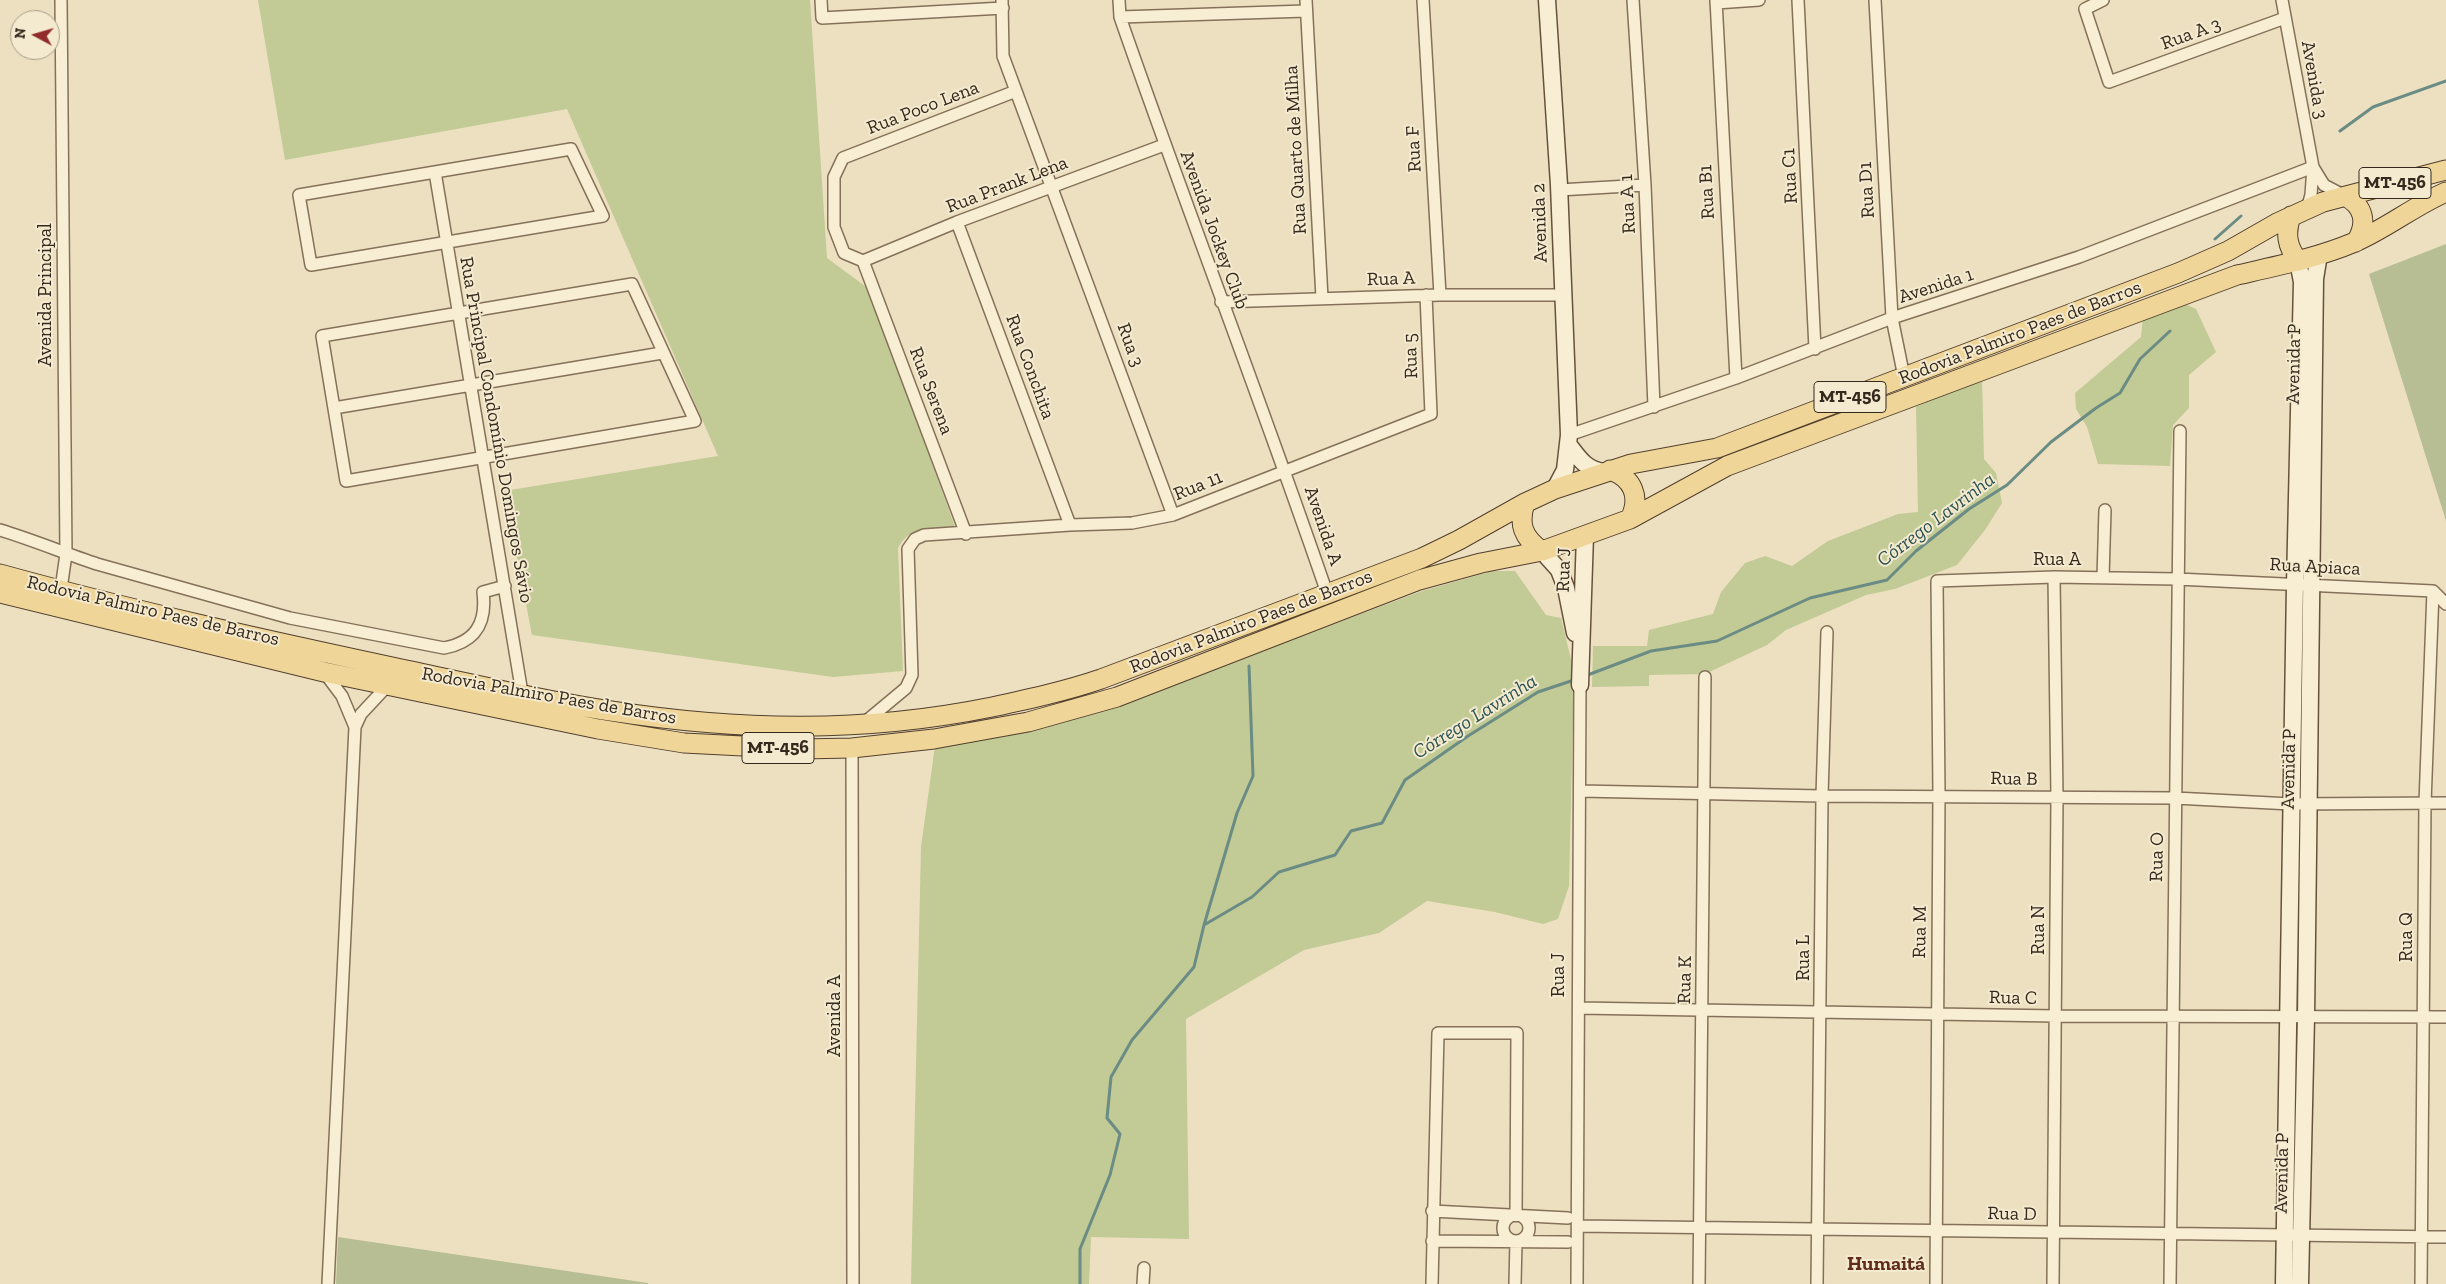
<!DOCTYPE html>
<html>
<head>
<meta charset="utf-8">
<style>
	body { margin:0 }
	#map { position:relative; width:2446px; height:1284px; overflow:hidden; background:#ece0c0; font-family:"Zilla Slab",serif }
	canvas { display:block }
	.north { position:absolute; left:10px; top:10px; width:50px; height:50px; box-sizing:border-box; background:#f4eacf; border:1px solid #a89d88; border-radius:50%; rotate:276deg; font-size:14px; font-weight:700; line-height:20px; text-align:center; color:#35291d }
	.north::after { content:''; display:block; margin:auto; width:18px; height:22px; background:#922c2b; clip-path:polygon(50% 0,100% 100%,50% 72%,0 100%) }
</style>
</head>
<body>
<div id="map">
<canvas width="2446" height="1284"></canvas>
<div class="north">N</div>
</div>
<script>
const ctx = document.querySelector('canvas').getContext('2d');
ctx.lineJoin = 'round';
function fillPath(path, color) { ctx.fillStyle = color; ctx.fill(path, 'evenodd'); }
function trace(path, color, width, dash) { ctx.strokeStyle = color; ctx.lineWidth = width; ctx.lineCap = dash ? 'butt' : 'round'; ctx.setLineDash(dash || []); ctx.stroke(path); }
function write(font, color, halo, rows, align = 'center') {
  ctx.font = font + ' "Zilla Slab",serif'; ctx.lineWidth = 4; ctx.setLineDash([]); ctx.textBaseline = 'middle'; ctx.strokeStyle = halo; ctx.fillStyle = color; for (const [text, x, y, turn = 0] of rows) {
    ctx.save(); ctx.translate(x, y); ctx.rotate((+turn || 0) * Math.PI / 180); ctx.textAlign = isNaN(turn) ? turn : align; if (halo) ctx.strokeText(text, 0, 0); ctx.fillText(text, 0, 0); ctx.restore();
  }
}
fillPath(new Path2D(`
	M258 0H810L827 258 869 289 955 527C930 529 911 524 898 548L903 671 833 677 532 635 504 491 718 456 567 109 285 160Z
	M2181 302 2196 309 2216 352 2189 375V408L2173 425 2170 466 2098 464 2087 427 2076 409 2075 393 2141 337 2143 317Z
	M1982 378 1984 459 1996 473 2002 503 1985 530 1957 565 1895 589 1866 595 1786 630 1767 645 1705 674 1649 675V686L1592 687 1593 646H1647L1649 630 1713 614 1721 592 1745 563 1765 556 1792 566 1828 541 1898 514 1918 512 1916 407Z
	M1493 571H1515L1546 615 1561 618 1574 672 1569 886 1558 919 1543 924 1495 912 1427 901 1379 933 1304 950 1186 1019 1189 1239 1091 1237 1089 1284H911L921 847 935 746 1108 709 1422 591Z`), '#c2ca95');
fillPath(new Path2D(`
	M2446 244V521L2369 274Z
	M338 1237 648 1283V1284H336Z`), '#b8be94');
trace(new Path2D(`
	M2340 131 2373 107 2446 81
	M2215 239 2241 216
	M1585 676 1651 651 1717 641 1810 598 1887 580 1916 551 1969 509 2007 485 2051 442 2096 408 2120 393 2140 359 2170 331
	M1204 925 1237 813 1253 776 1249 666
	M1080 1284V1249L1110 1175 1120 1134 1107 1118 1111 1077 1132 1040 1194 967 1204 925 1252 897 1279 872 1335 855 1351 831 1382 823 1405 780 1468 736 1538 692 1574 680`), '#6b8c84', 3);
const street = new Path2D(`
	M61 0 66 554 61 589
	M821 0 822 18 1003 8
	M1002 0 1003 56 1173 515
	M1119 0 1120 17C1187 210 1261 400 1327 593
	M1306 0 1322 298
	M1423 0 1440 295
	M1633 0 1645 185 1654 407
	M1716 0 1736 378
	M1798 0 1815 349
	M1875 0 1892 318 1904 377
	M2103 0 2085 9 2109 82 2285 18
	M2282 0 2313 167 2311 195 2307 209
	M1716 3 1759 0
	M1120 17 1306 11
	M571 149 603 216 311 265 299 195Z
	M2313 167 2324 185 2345 196
	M435 172 522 693
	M1559 190 1645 185
	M957 222 1070 525
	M863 261 957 222 1164 145
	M863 261 844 253 834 227V177L843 158 1016 91
	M863 261 966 534
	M632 284 695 421 346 481 322 336Z
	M1221 302 1440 295H1563
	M334 408 662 353
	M1569 435 1736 378 1892 318 2079 257 2313 167
	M0 530C33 540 64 553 97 564L290 618 444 648C475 642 487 624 483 592L505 586
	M2103 578 2105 510
	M324 672 342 696 355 727 328 1284
	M864 723 906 688 912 675 908 549 915 539 924 535 1070 525 1132 523 1173 515 1431 414 1426 295
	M355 727 361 714 389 684
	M852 748 853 1284
	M1580 791 1822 796 2175 798 2291 804 2446 803
	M1579 1008 2056 1016 2446 1017
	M1432 1211 1568 1218
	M1503 1228a13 13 0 1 1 26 0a13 13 0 1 1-26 0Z
	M1578 1226 2446 1237
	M1432 1241 1568 1242
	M1143 1284 1144 1268
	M1432 1284 1438 1033H1517L1516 1214
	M1515 1284 1516 1241
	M1577 1284 1580 685
	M1699 1284 1705 677
	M1817 1284 1822 796 1827 632
	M1936 1284 1939 795 1937 581 2054 577 2177 579 2433 591 2446 604
	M2053 1284 2057 797 2054 577
	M2170 1284 2180 431
	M2421 1284 2425 803 2433 591`);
const secondary = new Path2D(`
	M1547 0 1559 185 1569 435 1565 470 1555 489
	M1568 444C1579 458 1585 469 1603 472
	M1542 551 1559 570 1566 588 1575 633
	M1580 685 1585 535
	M2284 1284 2295 584 2302 282 2298 261
	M2300 1284 2306 1017 2315 279 2319 254`);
const primary = new Path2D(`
	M2345 196C2364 206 2368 223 2356 242
	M2291 216C2285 234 2287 246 2298 261
	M1610 470C1633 478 1641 497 1630 519
	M1525 503C1518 524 1523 538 1542 551
	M0 574C134 611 270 641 406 670 474 684 542 701 611 711 740 731 864 733 992 707 1029 699 1066 691 1101 679L1422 558 1459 540 1525 503 1555 489 1631 464 1717 448 2178 273 2228 251 2277 223 2323 202 2446 170
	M0 593 324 672 598 729 684 743 801 749 852 748 934 739 1028 722 1117 697 1419 580 1481 563 1542 551 1630 519 1727 466 2237 275C2277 266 2317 258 2355 242 2387 228 2414 206 2446 192`);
trace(street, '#857159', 14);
trace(secondary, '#66523c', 19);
trace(primary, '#523f2d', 21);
trace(street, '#f7eed3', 11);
trace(secondary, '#f7eed3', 16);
trace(primary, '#efd698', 19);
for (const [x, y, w] of [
	[2395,183,72],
	[1850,397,72],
	[778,748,72]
]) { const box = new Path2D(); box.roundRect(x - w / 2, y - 15.5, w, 31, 4); ctx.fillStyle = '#f4eacf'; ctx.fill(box); trace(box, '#35291d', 1); }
write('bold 18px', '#35291d', null, [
	["MT-456",2395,183],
	["MT-456",1850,397],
	["MT-456",778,748]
]);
write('19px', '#35291d', '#f4eacf', [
	["Rua A 3",2191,34,-20],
	["Avenida 3",2314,80,80],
	["Rua Poco Lena",923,108,-21],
	["Rua F",1414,149,-93],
	["Rua Quarto de Milha",1296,150,-93],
	["Rua C1",1790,176,-93],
	["Rua Prank Lena",1007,185,-21],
	["Rua D1",1867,190,-93],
	["Rua B1",1707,192,-93],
	["Rua A 1",1628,204,-93],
	["Avenida 2",1540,223,-92],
	["Avenida Jockey Club",1214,230,70],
	["Rua A",1391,279,-2],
	["Avenida 1",1936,286,-18],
	["Avenida Principal",46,295,-90],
	["Rodovia Palmiro Paes de Barros",2020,333,-21],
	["Rua 3",1130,345,70],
	["Rua 5",1411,356,-92],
	["Avenida P",2294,364,-89],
	["Rua Conchita",1030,367,70],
	["Rua Serena",931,391,69],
	["Rua Principal Condomínio Domingos Sávio",496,430,80],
	["Rua 11",1198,486,-22],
	["Avenida A",1323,526,71],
	["Rua A",2057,560],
	["Rua Apiaca",2315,567,3],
	["Rua J",1564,570,-88],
	["Rodovia Palmiro Paes de Barros",153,611,13],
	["Rodovia Palmiro Paes de Barros",1251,622,-21],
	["Rodovia Palmiro Paes de Barros",549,696,10],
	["Avenida P",2289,769,-89],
	["Rua B",2014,779,1],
	["Rua O",2157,857,-89],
	["Rua N",2039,930,-90],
	["Rua M",1920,932,-89],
	["Rua Q",2407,937,-90],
	["Rua L",1804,958,-90],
	["Rua J",1559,975,-90],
	["Rua K",1685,980,-89],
	["Rua C",2013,998,1],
	["Avenida A",835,1016,-90],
	["Avenida P",2282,1173,-89],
	["Rua D",2012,1214,1]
]);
write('italic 20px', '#2c5453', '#f4eacf', [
	["Córrego Lavrinha",1936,520,-37],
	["Córrego Lavrinha",1475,717,-32]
]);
write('bold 20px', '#602d1d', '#f4eacf', [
	["Humaitá",1886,1264]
]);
</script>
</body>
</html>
